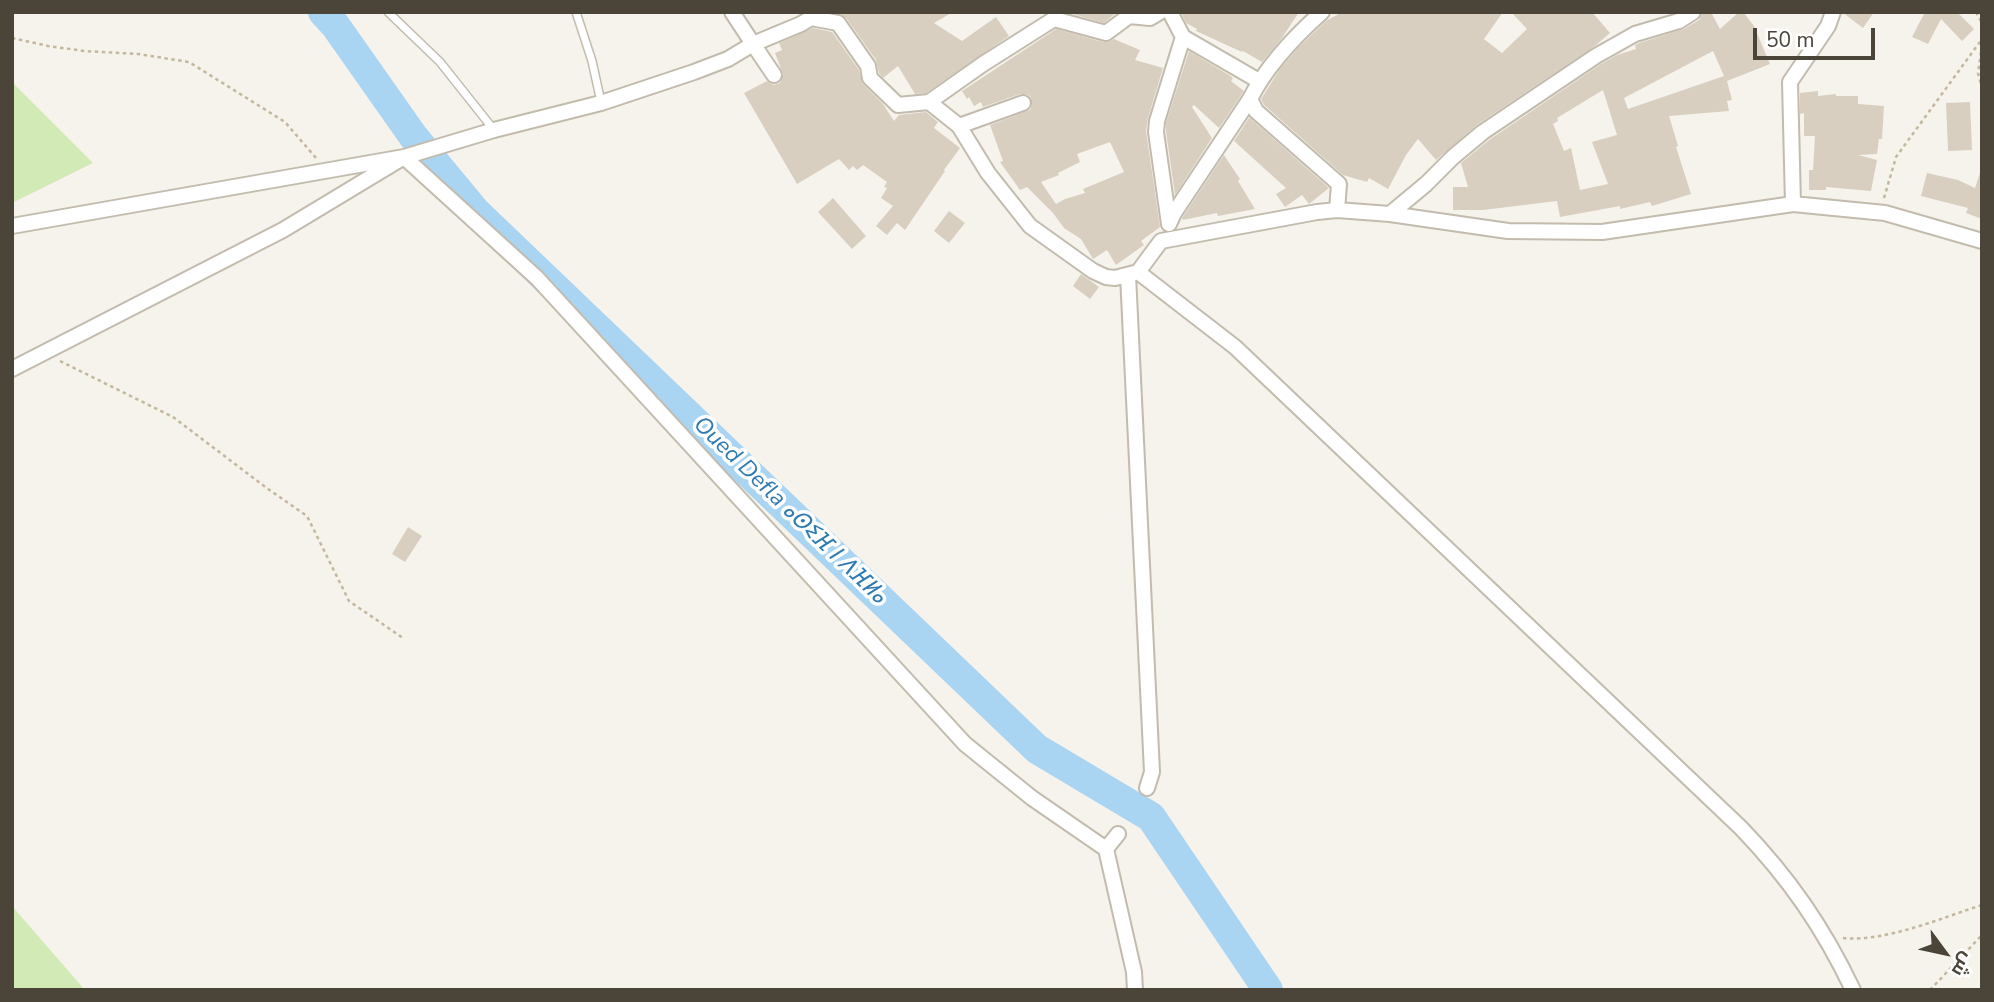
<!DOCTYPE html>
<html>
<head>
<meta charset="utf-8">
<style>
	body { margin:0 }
	#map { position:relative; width:1994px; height:1002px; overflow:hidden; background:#f6f3ec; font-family:"Nunito Sans",Cairo,sans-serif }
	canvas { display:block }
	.frame { position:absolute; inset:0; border:14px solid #4b4439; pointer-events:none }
	.north { position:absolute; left:1910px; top:918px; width:70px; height:70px; -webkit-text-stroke:5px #fff; paint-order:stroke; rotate:123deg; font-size:19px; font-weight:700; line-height:28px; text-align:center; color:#4b4439 }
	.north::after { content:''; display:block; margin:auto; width:24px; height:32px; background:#4b4439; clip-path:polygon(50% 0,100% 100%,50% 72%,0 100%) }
	.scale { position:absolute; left:1753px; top:28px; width:122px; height:32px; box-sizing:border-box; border:4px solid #4b4439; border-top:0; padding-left:9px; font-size:21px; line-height:24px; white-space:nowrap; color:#4b4439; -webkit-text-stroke:5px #fff; paint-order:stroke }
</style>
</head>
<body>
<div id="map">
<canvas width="1994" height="1002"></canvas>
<div class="frame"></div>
<div class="north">ش</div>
<div class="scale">50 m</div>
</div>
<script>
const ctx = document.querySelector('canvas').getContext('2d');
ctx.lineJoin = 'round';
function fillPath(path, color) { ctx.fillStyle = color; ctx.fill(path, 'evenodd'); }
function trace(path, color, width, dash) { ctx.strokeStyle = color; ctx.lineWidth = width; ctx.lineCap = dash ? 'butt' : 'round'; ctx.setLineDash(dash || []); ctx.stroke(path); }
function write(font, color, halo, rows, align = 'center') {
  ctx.font = font + ' "Nunito Sans","Noto Sans Tifinagh",sans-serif'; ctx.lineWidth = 7; ctx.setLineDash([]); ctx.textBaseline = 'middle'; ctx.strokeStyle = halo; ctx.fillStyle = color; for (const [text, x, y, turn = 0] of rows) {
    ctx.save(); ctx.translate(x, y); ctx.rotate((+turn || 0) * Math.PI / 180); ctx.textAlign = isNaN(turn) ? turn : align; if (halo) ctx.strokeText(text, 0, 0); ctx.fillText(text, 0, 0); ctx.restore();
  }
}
fillPath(new Path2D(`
	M12 82 93 163 12 203Z
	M12 906 85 990H12Z`), '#d2eab5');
trace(new Path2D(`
	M323 12 335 25 413 136 475 211 1037 749 1151 817 1268 990`), '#a9d4f2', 30);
fillPath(new Path2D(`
	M953 12 934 23 962 41 996 17 1009 36 926 93 915 94 898 66 883 78 879 73 876 60 846 18 836 13Z
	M1066 12H1117L1104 23Z
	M1181 12H1299L1282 38 1262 62 1243 51 1242 52 1196 31 1197 29 1186 23Z
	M1342 12H1503L1484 39 1502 53 1527 29 1511 12H1592L1610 33 1595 46 1478 124 1436 160 1418 139 1406 155 1388 189 1369 178 1367 182 1343 175 1264 105 1261 99 1280 69 1298 48 1326 21Z
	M1703 12H1711L1720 29 1739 12H1743L1754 26 1770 64 1727 81 1732 100 1727 101 1729 111 1669 116 1678 146 1676 147 1691 194 1652 206 1650 202 1620 209V206L1560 217 1557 201 1483 210H1453V187H1468L1461 163 1489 140 1601 64 1617 55 1636 49 1635 45 1639 43 1684 29 1699 20ZM1713 51 1724 76 1628 109 1624 98ZM1603 90 1617 135 1592 142 1608 184 1580 190 1571 148 1564 151 1553 124 1558 121 1557 118Z
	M1842 12H1874L1863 28Z
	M1925 12H1957L1974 29 1962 41 1941 19 1928 44 1912 37Z
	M813 28 832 32 859 70 863 84 883 104 894 121 899 115 926 112 938 122 934 128 960 148 944 170 945 171 905 230 897 223 887 235 876 226 893 206 881 198 887 188 884 187 887 182 863 165 857 170 853 166 849 170 839 159 797 184 744 93 767 81 774 85 780 83 783 74 775 53 782 50 779 43Z
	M1056 29 1103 42H1108L1114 39 1140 50 1135 60 1163 68 1148 118 1146 131 1160 227 1141 241 1144 245 1116 265 1107 250 1093 259 1081 239 1064 228 1053 213 1027 187 1020 190 1000 162 1003 161 990 125 1030 110 1032 104 1030 96 1025 94H1020L983 107 981 102 974 106 969 97 967 99 962 91ZM1110 142 1124 172 1083 189 1085 193 1065 199 1056 204 1041 182 1059 175 1058 173 1080 162 1077 154Z
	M1189 51 1229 75 1233 78 1231 81 1244 91 1219 128 1194 105 1192 107 1212 138 1175 195 1166 132V123Z
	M1818 91V96L1836 94V96H1858V104L1884 106 1882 139H1879L1877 154 1858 155 1877 160 1871 191 1826 187V190H1809V170H1813L1815 136H1804V113L1800 114V93Z
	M1970 102 1972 150 1948 151 1946 103Z
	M1249 118H1250L1329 188 1309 204 1302 195 1285 207 1276 194 1286 188 1234 141Z
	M1224 155 1240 179 1238 181 1255 209 1218 216 1217 213 1183 220 1182 218Z
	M1927 173 1958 180 1975 188 1980 173H1982V219L1966 213 1968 208 1921 196Z
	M833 198 866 236 852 249 818 212Z
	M949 211 965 223 949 243 934 231Z
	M1081 274 1099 287 1090 299 1073 286Z
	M408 527 422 536 405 562 392 554Z`), '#d8cfc1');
const service = new Path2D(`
	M388 12 440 62 494 130
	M576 12 592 61 601 102`);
const minor = new Path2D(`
	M732 12 753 44 801 24 811 18 838 23 868 66 870 78 898 105 929 102 959 126 988 173 1030 226 1093 271 1106 277 1115 278 1138 272 1161 241 1317 212 1337 210 1390 214 1508 231 1602 232 1793 204 1885 213 1982 241
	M1183 37 1259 81
	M1250 99 1256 111 1339 184 1337 210
	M929 102 983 64 1054 19 1106 33 1129 16 1150 18 1160 12
	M959 126 1023 103
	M1793 204 1790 82 1828 26 1833 12
	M1390 214 1426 184 1453 157 1483 132 1596 56 1635 34 1679 21 1693 12
	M1169 224 1174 213 1250 99C1267 65 1294 37 1322 12
	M1169 224 1156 132 1157 121 1183 37 1170 12
	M12 226 404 157 537 278 965 744 1032 798 1106 849
	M1138 272 1235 347 1741 828C1789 878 1823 927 1853 990
	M1128 275 1152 772 1147 788
	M12 369 283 230 404 157 494 130 601 103 694 72 728 59 753 44 774 75
	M1118 834 1106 849 1134 972 1135 990`);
trace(service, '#c2bbae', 10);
trace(minor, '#c2bbae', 18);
trace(new Path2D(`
	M1976 12 1982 23
	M12 38 48 46 84 51 138 54 189 62 285 122 316 158
	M1982 45 1978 73 1982 88
	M1884 198 1896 157 1982 39
	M60 361 173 417 268 489 307 516 349 601 403 638
	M1843 938C1886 942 1941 918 1982 905
	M1930 990 1982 935`), '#c4b79f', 2.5, [3.5, 3.5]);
trace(service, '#fff', 7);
trace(minor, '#fff', 14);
write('italic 23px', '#2e7ab2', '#fff', [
	["Oued Defla ⴰⵙⵉⴼ ⵏ ⴷⴼⵍⴰ",789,511,44]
]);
</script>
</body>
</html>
